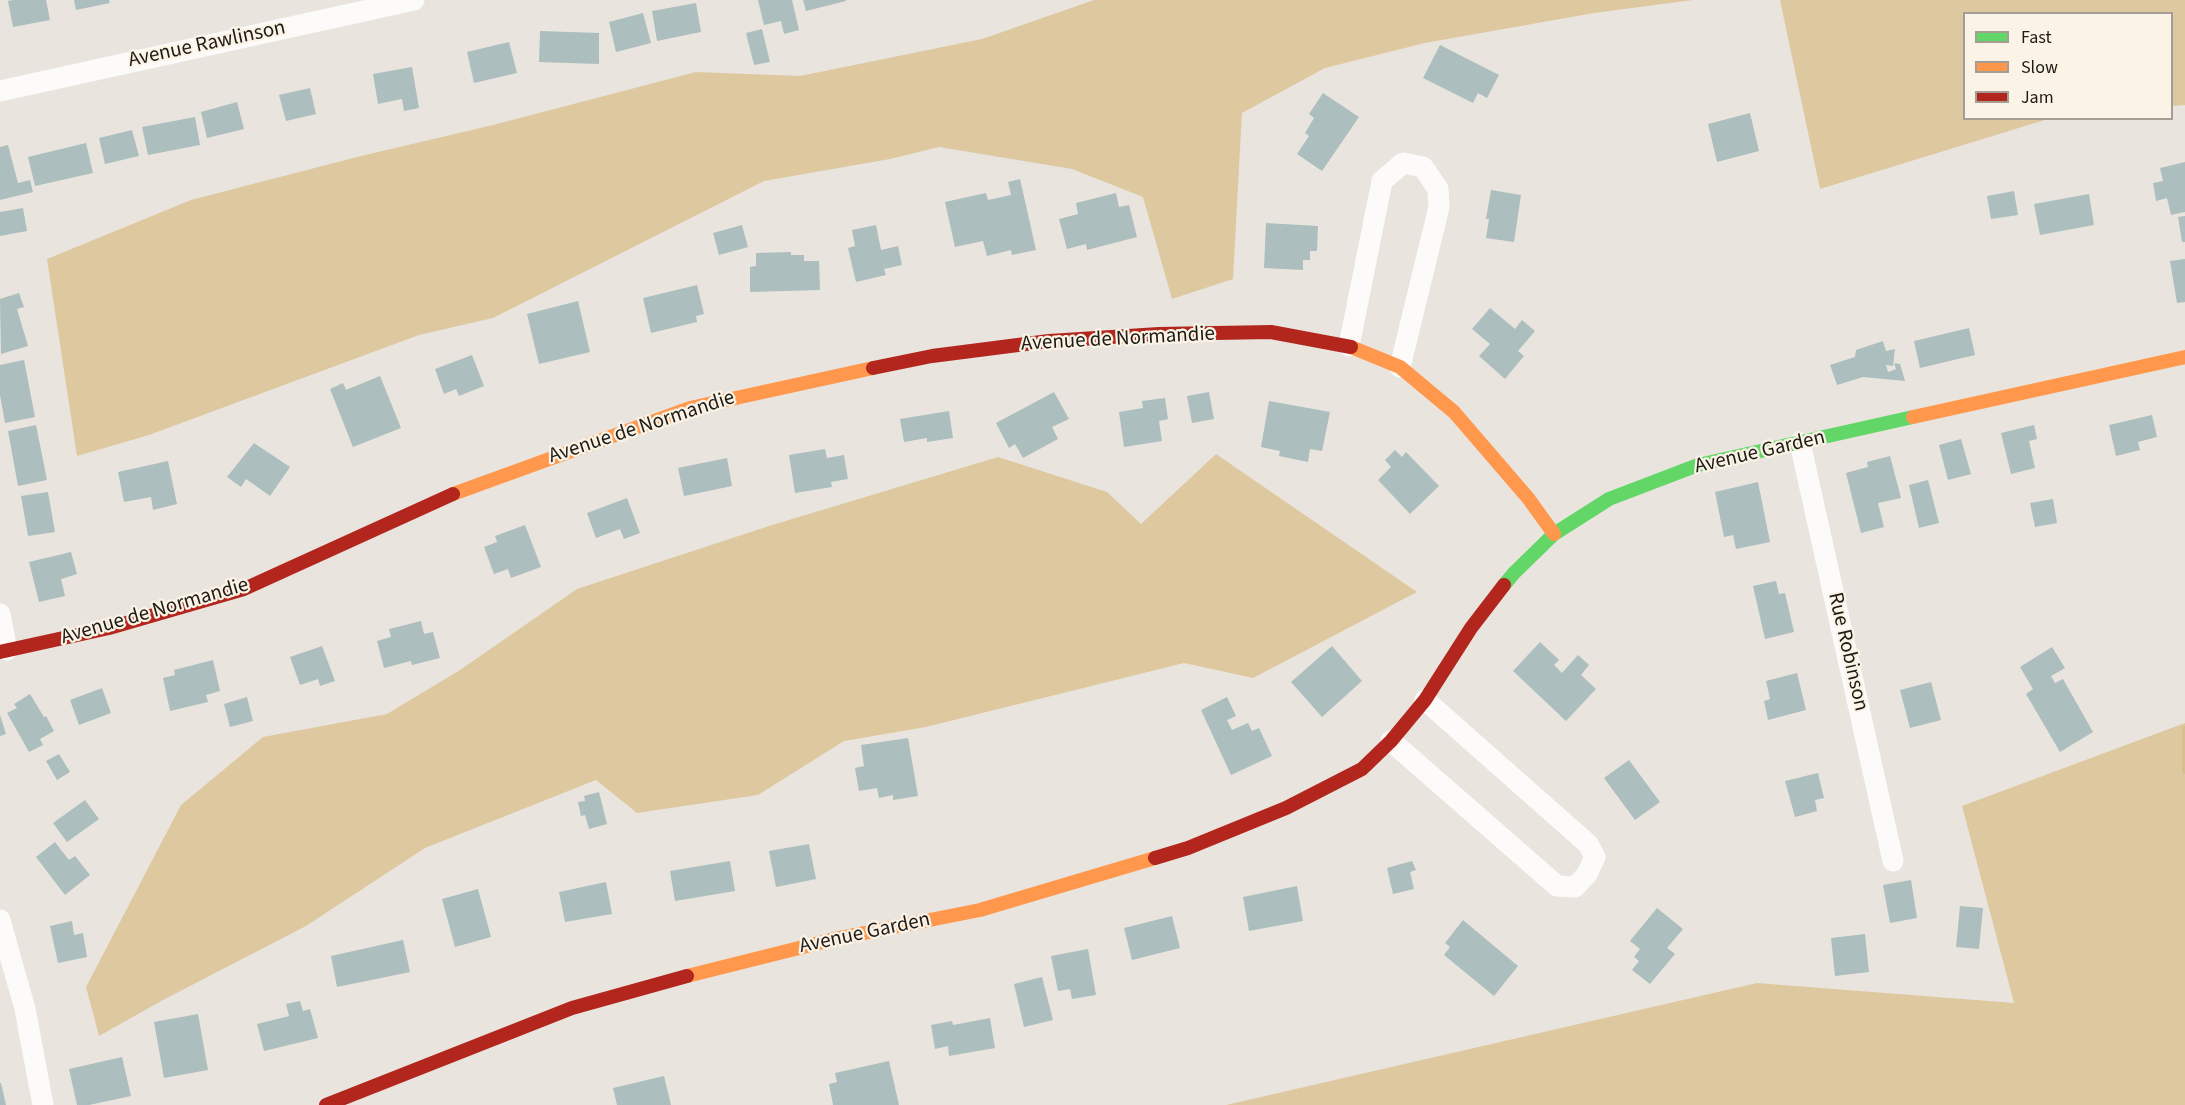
<!DOCTYPE html>
<html>
<head>
<meta charset="utf-8">
<style>
	body { margin:0 }
	#map { position:relative; width:2185px; height:1105px; overflow:hidden; background:#e9e5de; font-family:"Source Sans 3",sans-serif }
	canvas { display:block }
	.legend { position:absolute; left:1963px; top:12px; width:210px; height:108px; box-sizing:border-box; background:#fbf4e6; border:2px solid #a39d93; margin:0; padding:8px 10px; list-style:none; font-size:18px; color:#1e1b16 }
	.legend li { display:flex; align-items:center; gap:12px; height:30px }
	.legend b { width:30px; border:2px solid #a39d93 }
</style>
</head>
<body>
<div id="map">
<canvas width="2185" height="1105"></canvas>
<ul class="legend">
<li><b style="height:8px;background:#63d668"></b>Fast</li>
<li><b style="height:8px;background:#ff974d"></b>Slow</li>
<li><b style="height:8px;background:#b3261e"></b>Jam</li>
</ul>
</div>
<script>
const ctx = document.querySelector('canvas').getContext('2d');
ctx.lineJoin = 'round';
function fillPath(path, color) { ctx.fillStyle = color; ctx.fill(path, 'evenodd'); }
function trace(path, color, width, dash) { ctx.strokeStyle = color; ctx.lineWidth = width; ctx.lineCap = dash ? 'butt' : 'round'; ctx.setLineDash(dash || []); ctx.stroke(path); }
function write(font, color, halo, rows, align = 'center') {
  ctx.font = font + ' "Source Sans 3",sans-serif'; ctx.lineWidth = 4.5; ctx.setLineDash([]); ctx.textBaseline = 'middle'; ctx.strokeStyle = halo; ctx.fillStyle = color; for (const [text, x, y, turn = 0] of rows) {
    ctx.save(); ctx.translate(x, y); ctx.rotate((+turn || 0) * Math.PI / 180); ctx.textAlign = isNaN(turn) ? turn : align; if (halo) ctx.strokeText(text, 0, 0); ctx.fillText(text, 0, 0); ctx.restore();
  }
}
fillPath(new Path2D(`
	M1094 0H1693L1594 13 1425 43 1325 68 1242 113 1233 279 1172 299 1143 197 1072 169 939 147 890 159 764 181 493 318 419 335 149 435 77 456 47 259 191 200 361 156 493 125 696 72 800 76 982 39Z
	M1780 0H2185V105L2172 106V14H1964V118L2048 119 1820 189Z
	M1216 454 1417 592 1253 678 1184 663 926 727 844 741 758 795 637 813 596 780 425 848 306 926 163 1000 99 1036 86 987 181 805 263 737 387 714 460 670 577 589 769 526 998 457 1107 492 1141 524Z
	M2185 723V1105H1226L1757 983 2014 1003 1962 806Z`), '#dec8a0');
trace(new Path2D(`
	M2185 729V771`), '#dabf8e', 6);
fillPath(new Path2D(`
	M13 0H46L50 20 13 27 8 1Z
	M74 0H109L110 3 76 10Z
	M758 0H792L799 30 784 34 781 21 764 25Z
	M803 0H846V1L806 11Z
	M696 3 701 32 657 41 652 11Z
	M643 13 651 43 616 52 609 22Z
	M762 29 770 62 754 65 746 33Z
	M540 31 599 33V64L539 62Z
	M509 42 517 73 474 83 467 52Z
	M1440 45 1499 75 1487 98 1478 93 1473 103 1423 78Z
	M412 67 419 108 404 111 402 99 378 104 373 74Z
	M310 88 316 114 286 121 279 95Z
	M1323 93 1359 117 1322 171 1297 154 1309 136 1305 133 1314 118 1309 114Z
	M237 102 244 129 207 138 201 112Z
	M1750 113 1759 151 1717 162 1708 124Z
	M195 117 200 145 148 155 142 127Z
	M132 130 139 156 105 164 99 138Z
	M86 143 93 173 35 186 28 157Z
	M8 145 18 183 30 180 33 192 0 200V147Z
	M2185 162V212L2171 215 2167 198 2156 201 2153 183 2163 181 2160 168Z
	M1020 179 1036 250 1012 255 1011 250 987 256 983 241 955 247 945 202 986 193 988 200 1011 195 1008 182Z
	M1491 190 1521 195 1514 242 1486 238 1489 219H1486Z
	M2014 191 2018 215 1991 219 1987 196Z
	M1116 193 1119 207 1129 205 1137 237 1087 250 1086 244 1067 249 1059 219 1078 214 1076 203Z
	M2089 194 2094 225 2040 235 2034 204Z
	M23 208 27 231 0 236V212Z
	M2185 216V242H2182L2178 217Z
	M1266 223 1318 226 1317 251H1310V260H1303V270L1264 268Z
	M742 225 748 247 719 255 713 233Z
	M876 225 881 250 898 246 902 265 884 269 886 275 856 282 848 248 855 246 852 230Z
	M791 252V255H804V261H819L820 290 750 292V267L756 266V253Z
	M2185 259V302L2177 303 2170 261Z
	M697 285 704 314 696 316 697 322 651 333 643 298Z
	M19 293 24 307 17 309 28 346 1 354 0 299Z
	M578 301 590 352 539 364 527 314Z
	M1490 308 1515 329 1522 320 1535 331 1518 351 1524 356 1505 379 1479 356 1490 344 1472 329Z
	M1969 328 1975 355 1920 368 1914 341Z
	M1883 341 1886 351 1895 349 1893 366 1886 365 1888 372 1896 369 1894 363 1900 364 1905 381 1863 377 1837 385 1830 365 1855 357 1856 350Z
	M472 355 484 386 459 396 456 389 444 394 435 369Z
	M24 360 35 417 5 423 0 395V365Z
	M380 376 401 428 353 447 330 389 343 383 346 390Z
	M1054 392 1069 419 1052 427 1058 439 1023 458 1015 444 1009 448 996 423Z
	M1209 392 1214 419 1192 423 1187 396Z
	M1165 398 1168 419 1159 421 1162 441 1124 447 1119 412 1143 408 1142 401Z
	M1269 401 1330 412 1322 451 1310 449 1308 462 1279 456 1280 451 1261 447Z
	M949 411 953 438 927 442V438L904 442 900 419Z
	M2152 415 2157 437 2138 442 2140 450 2116 456 2109 425Z
	M36 425 47 480 18 486 8 431Z
	M2034 425 2037 439 2029 441 2035 468 2011 474 2001 433Z
	M1961 439 1971 474 1948 480 1939 445Z
	M254 443 290 467 270 496 246 479 241 487 227 477Z
	M825 449 827 458 844 455 848 479 831 482 832 487 795 493 789 455Z
	M1395 450 1402 457 1406 452 1439 486 1410 514 1378 480 1391 467 1385 460Z
	M1890 456 1901 498 1878 503 1884 527 1861 533 1846 473 1868 467 1867 462Z
	M727 458 732 486 684 496 678 468Z
	M168 461 177 504 153 510 151 497 124 502 118 472Z
	M1928 480 1939 523 1919 528 1909 485Z
	M1758 482 1770 542 1736 549 1733 535 1724 537 1715 492Z
	M48 492 55 532 28 536 21 496Z
	M627 498 640 533 624 539 620 529 596 538 587 513Z
	M2053 499 2057 523 2035 527 2030 503Z
	M525 525 541 567 511 578 508 569 494 574 484 547 497 542 495 536Z
	M71 552 77 574 61 579 65 596 39 602 29 562Z
	M1776 581 1779 594 1785 593 1794 632 1765 639 1753 586Z
	M421 621 424 634 433 632 440 658 412 665 411 661 384 668 377 641 391 637 389 629Z
	M1540 642 1559 660 1554 665 1562 673 1578 655 1589 665 1581 675 1596 689 1566 721 1513 671Z
	M322 646 335 681 320 686 318 679 300 685 290 657Z
	M1332 646 1362 681 1322 717 1291 682Z
	M2052 647 2065 668 2051 676 2055 683 2063 679 2093 732 2060 752 2026 694 2033 689 2020 667Z
	M213 660 220 691 206 695 208 702 170 711 163 678 175 675 174 670Z
	M1797 673 1806 710 1768 720 1764 701 1770 699 1766 681Z
	M1931 682 1941 720 1910 728 1900 690Z
	M102 688 111 713 79 725 70 700Z
	M30 694 44 717 46 716 54 731 40 739 43 745 29 752 7 713 17 708 14 704Z
	M247 697 253 721 230 727 224 704Z
	M1227 697 1236 716 1227 720 1232 730 1248 723 1252 731 1259 728 1272 756 1231 775 1201 710Z
	M0 715 6 734 0 736Z
	M908 738 918 796 893 800V795L879 798 877 788 859 791 855 768 864 766 861 745Z
	M59 754 70 772 57 780 46 761Z
	M1629 760 1660 802 1635 820 1604 778Z
	M1818 773 1824 798 1815 800 1817 811 1795 817 1785 781Z
	M599 792 607 824 589 829 585 815 581 816 578 802 585 801 584 796Z
	M85 800 99 819 67 842 53 823Z
	M55 842 69 860 75 856 90 875 65 895 36 857Z
	M809 844 816 879 776 887 769 851Z
	M730 861 735 891 675 901 670 871Z
	M1412 861 1416 870 1410 872 1414 889 1393 894 1387 868Z
	M1911 880 1917 918 1890 923 1883 885Z
	M606 882 612 914 565 922 559 892Z
	M1297 886 1303 921 1249 931 1243 897Z
	M478 889 491 937 455 947 442 899Z
	M1960 906 1983 908 1979 949 1956 947Z
	M1657 908 1683 929 1667 948 1675 954 1650 984 1632 970 1639 961 1634 957 1640 949 1630 941Z
	M1172 916 1180 948 1132 960 1124 928Z
	M1463 920 1518 966 1494 996 1444 955 1450 947 1445 943Z
	M72 921 74 935 83 933 87 957 58 963 50 926Z
	M1865 934 1869 972 1835 976 1831 938Z
	M403 940 410 972 337 987 331 956Z
	M1088 949 1096 995 1072 999 1070 989 1058 991 1051 956Z
	M1042 977 1053 1020 1024 1027 1014 984Z
	M300 1001 303 1011 310 1009 318 1038 264 1051 257 1024 289 1016 286 1004Z
	M198 1014 208 1070 164 1078 154 1022Z
	M990 1018 995 1048 949 1056 948 1046 935 1049 931 1025 952 1021 953 1025Z
	M122 1057 131 1096 89 1105H77L69 1069Z
	M889 1061 899 1105H833L829 1084 837 1082 835 1073Z
	M664 1076 671 1105H617L613 1088Z
	M0 1083H1L6 1105H0Z`), '#acbebe');
trace(new Path2D(`
	M0 91 414 0
	M1349 346 1382 181 1403 163 1423 167 1438 189 1439 207 1400 367
	M1800 443 1893 861
	M0 614 7 650
	M1391 741 1557 886 1575 887 1587 874 1595 857 1588 844 1425 700
	M0 920 25 1009 43 1105`), '#fcfbfa', 21);
trace(new Path2D(`
	M1504 585 1514 573 1554 534 1609 499 1698 465 1913 417`), '#63d668', 14);
trace(new Path2D(`
	M1351 347 1400 367 1454 412 1528 498 1554 534
	M1913 417 2185 357
	M453 494 690 408 873 368
	M687 976 839 938 980 910 1155 858`), '#ff974d', 14);
trace(new Path2D(`
	M873 368 932 356 1049 341 1159 334 1271 332 1351 347
	M0 652 109 628 244 589 453 494
	M1155 858 1188 848 1286 808 1362 769 1391 741 1425 700 1471 628 1504 585
	M326 1105 572 1008 687 976`), '#b3261e', 14);
write('21px', '#1e1b16', '#fbf4e6', [
	["Avenue Rawlinson",207,45,-12],
	["Avenue de Normandie",1118,340,-3],
	["Avenue de Normandie",642,428,-18],
	["Avenue Garden",1760,453,-13],
	["Avenue de Normandie",155,612,-16],
	["Rue Robinson",1847,652,77],
	["Avenue Garden",865,934,-12]
]);
</script>
</body>
</html>
